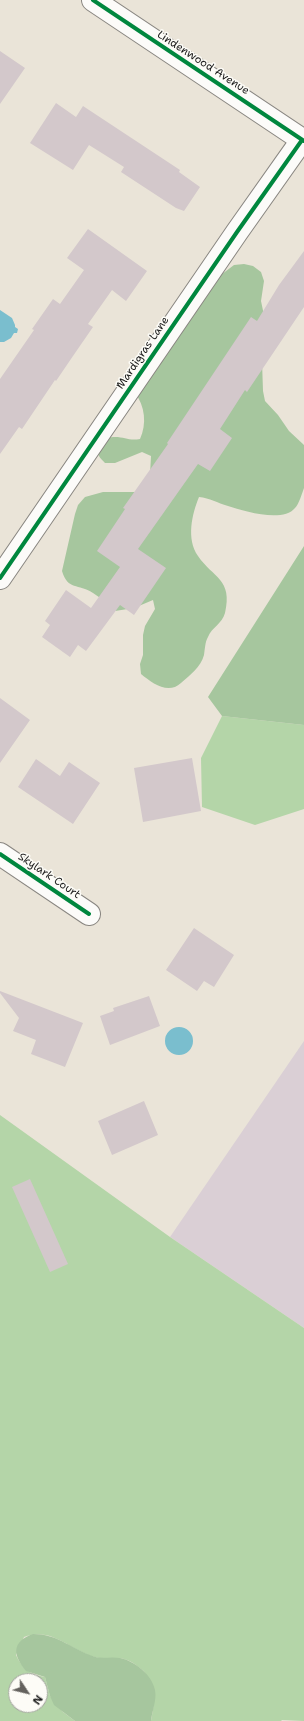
<!DOCTYPE html>
<html>
<head>
<meta charset="utf-8">
<style>
	body { margin:0 }
	#map { position:relative; width:304px; height:1721px; overflow:hidden; background:#eae4d8; font-family:"Shantell Sans",sans-serif }
	canvas { display:block }
	.north { position:absolute; left:8px; top:1673px; width:40px; height:40px; box-sizing:border-box; background:#fdfcf7; border:1px solid #a3a29f; border-radius:50%; rotate:125deg; font-size:11px; font-weight:700; line-height:16px; text-align:center; color:#1c1c1c }
	.north::after { content:''; display:block; margin:auto; width:14px; height:18px; background:#64625e; clip-path:polygon(50% 0,100% 100%,50% 72%,0 100%) }
</style>
</head>
<body>
<div id="map">
<canvas width="304" height="1721"></canvas>
<div class="north">N</div>
</div>
<script>
const ctx = document.querySelector('canvas').getContext('2d');
ctx.lineJoin = 'round';
function fillPath(path, color) { ctx.fillStyle = color; ctx.fill(path, 'evenodd'); }
function trace(path, color, width, dash) { ctx.strokeStyle = color; ctx.lineWidth = width; ctx.lineCap = dash ? 'butt' : 'round'; ctx.setLineDash(dash || []); ctx.stroke(path); }
function write(font, color, halo, rows, align = 'center') {
  ctx.font = font + ' "Shantell Sans",sans-serif'; ctx.lineWidth = 3; ctx.setLineDash([]); ctx.textBaseline = 'middle'; ctx.strokeStyle = halo; ctx.fillStyle = color; for (const [text, x, y, turn = 0] of rows) {
    ctx.save(); ctx.translate(x, y); ctx.rotate((+turn || 0) * Math.PI / 180); ctx.textAlign = isNaN(turn) ? turn : align; if (halo) ctx.strokeText(text, 0, 0); ctx.fillText(text, 0, 0); ctx.restore();
  }
}
fillPath(new Path2D(`
	M304 1041V1328L170 1237Z`), '#dacfd5');
fillPath(new Path2D(`
	M222 716 304 725V809L255 825 202 807 201 758Z
	M0 1115 170 1237 304 1328V1721L282 1720 281 1721H151C152 1715 153 1709 154 1703 155 1699 148 1677 145 1673 144 1670 139 1668 136 1665 119 1653 112 1662 95 1657 70 1650 51 1626 24 1637L16 1655C23 1670 30 1674 45 1677L50 1696 63 1712 75 1721H0ZM16 1681H40V1705H16Z`), '#b4d5a8');
fillPath(new Path2D(`
	M244 264 253 266 261 272 264 281 261 301 265 320 262 361 263 391 265 401 278 415 289 431 304 445C304 456 304 479 304 488 302 493 299 504 295 508 283 523 243 511 228 506 217 503 210 498 199 497 192 514 186 539 198 556 213 578 233 579 225 613 222 624 212 627 208 637 205 642 205 649 204 655 201 667 190 675 181 683 168 695 152 683 141 674L140 664 143 655V635L145 626 155 609 153 600 134 608 115 611C108 605 101 598 93 593 78 583 68 591 62 571L75 514 78 505 85 497 103 492H141L150 475 151 456 142 452 115 463H105C103 461 100 458 99 456 95 445 105 437 115 437 125 437 129 441 140 439 147 424 145 406 135 393L209 284 234 265Z
	M304 546V725L222 716 208 697Z
	M33 1634C57 1634 69 1647 90 1655 100 1660 110 1656 120 1658 135 1661 152 1675 155 1690 157 1700 152 1711 151 1721H75L54 1705 50 1696 45 1677 26 1671C13 1655 11 1642 33 1634Z`), '#a6c69e');
fillPath(new Path2D(`
	M0 310 12 318 15 325V327L18 329 17 333H14L11 338 4 342H0Z
	M165 1041a14 14 0 1 1 28 0a14 14 0 1 1-28 0Z`), '#7abece');
fillPath(new Path2D(`
	M0 51 25 68 0 104Z
	M56 103 76 117 83 106 180 170 179 172 200 187 184 211 176 208 121 172 124 167 89 145 73 170 30 143Z
	M88 229 147 271 126 301 112 290 88 324 93 327 73 356 56 381 55 380 22 429 19 427 0 454V379L34 330 32 329 53 299 60 304 84 270 67 258Z
	M304 251V307L247 392 245 390 220 429 232 438 210 471 198 464 138 549 166 568 134 615 120 605 86 651 78 645 70 657 42 637 50 625 45 621 66 590 91 608 120 567 97 551 125 509 123 508 168 444 167 443 251 317 257 321 279 285Z
	M0 698 30 720 0 763Z
	M192 758 201 811 143 822 134 768Z
	M36 759 60 776 69 762 100 783 73 824 18 787Z
	M194 928 234 955 214 987 204 981 197 991 166 970Z
	M0 991 83 1023 65 1067 31 1054 36 1040 13 1031 19 1018 0 993Z
	M149 996 160 1026 110 1045 100 1016 114 1011 113 1008Z
	M144 1101 158 1135 112 1155 98 1121Z
	M30 1179 68 1264 50 1272 12 1187Z`), '#d3c8cb');
const minor = new Path2D(`
	M93 0 304 141
	M0 578 237 232 302 140
	M0 854 89 914`);
trace(minor, '#898681', 24);
trace(minor, '#fcfbf9', 22);
trace(new Path2D(`
	M93 0 304 141
	M0 578 237 232 302 140
	M0 854 89 914`), '#00873e', 4);
write('11px', '#1c1c1c', '#fdfcf7', [
	["Lindenwood Avenue",203,63,33],
	["Mardigras Lane",143,353,-56],
	["Skylark Court",49,876,34]
]);
</script>
</body>
</html>
